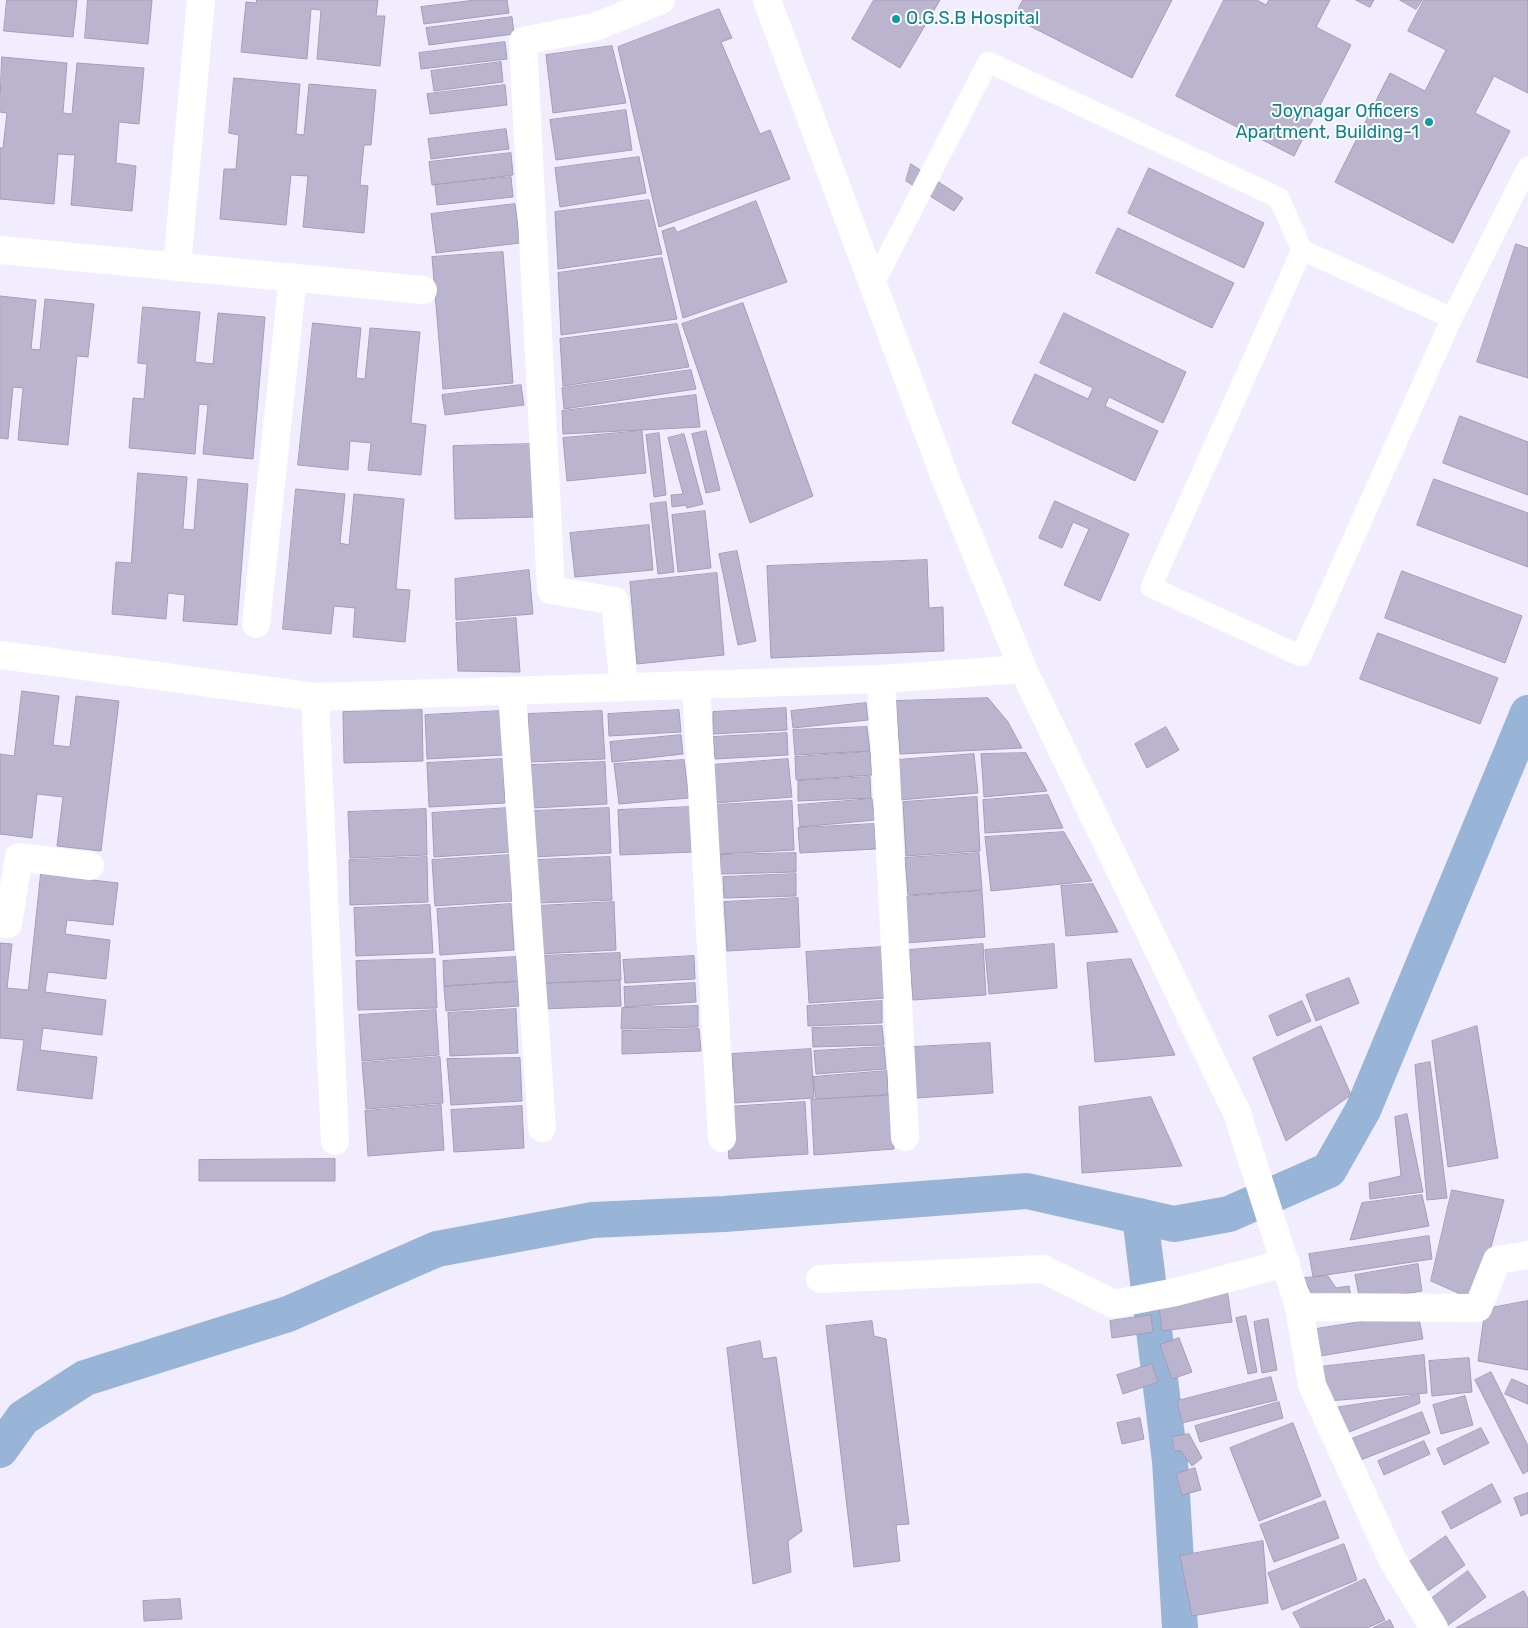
<!DOCTYPE html>
<html>
<head>
<meta charset="utf-8">
<style>
	body { margin:0 }
	canvas { display:block; background:#f2edfe }
</style>
</head>
<body>
<canvas width="1528" height="1628"></canvas>
<script>
const ctx = document.querySelector('canvas').getContext('2d');
ctx.lineJoin = 'round';
function trace(path, color, width, dash) { ctx.strokeStyle = color; ctx.lineWidth = width; ctx.lineCap = dash ? 'butt' : 'round'; ctx.setLineDash(dash || []); ctx.stroke(path); }
function fillPath(path, color) { ctx.fillStyle = color; ctx.fill(path, 'evenodd'); }
function write(font, color, halo, rows, align = 'center') {
  ctx.font = font + ' Rubik,sans-serif'; ctx.lineWidth = 4; ctx.setLineDash([]); ctx.textBaseline = 'middle'; ctx.strokeStyle = halo; ctx.fillStyle = color; for (const [text, x, y, turn = 0] of rows) {
    ctx.save(); ctx.translate(x, y); ctx.rotate((+turn || 0) * Math.PI / 180); ctx.textAlign = isNaN(turn) ? turn : align; if (halo) ctx.strokeText(text, 0, 0); ctx.fillText(text, 0, 0); ctx.restore();
  }
}
trace(new Path2D(`
	M1140 1216 1170 1461 1180 1628
	M0 1450 23 1418 85 1378 288 1314 437 1249 593 1220 724 1214 1027 1191 1174 1224 1229 1214 1329 1170 1363 1110 1528 713`), '#98b5d8', 36);
const building = new Path2D(`
	M7 0H77L73 37 4 31Z
	M88 0H152L148 44 85 38Z
	M257 0H378L376 16H385L380 66 317 59 321 10 311 9 307 59 241 52 246 2 256 3Z
	M476 0H507L509 13 424 24 421 7Z
	M874 0H940L900 68 852 39Z
	M1023 0H1172L1132 78 1014 18Z
	M1224 0H1257L1266 5 1269 0H1330L1316 27 1351 45 1294 156 1176 96Z
	M1356 0H1374L1370 7Z
	M1400 0H1422L1416 9Z
	M1424 0H1528V93L1494 76 1475 113 1510 131 1453 243 1335 182 1390 73 1425 91 1446 50 1408 31Z
	M719 9 732 38 721 42 760 134 770 130 790 179 659 227 618 47Z
	M512 17 514 34 429 45 426 28Z
	M505 42 507 59 421 69 419 53Z
	M612 46 626 103 553 113 546 55Z
	M2 57 67 63 63 113 72 114 77 63 144 68 139 124 119 122 116 163 136 166 132 211 71 205 75 155 58 154 54 204 0 199V148H3L7 113 0 112Z
	M501 62 503 82 434 91 431 71Z
	M234 78 300 84 296 134 304 135 309 84 376 90 371 145H364L360 185 368 186 364 233 303 227 308 176 291 175 286 225 220 219 224 169H236L239 135 229 133Z
	M505 85 507 105 430 114 427 94Z
	M626 110 632 150 556 160 550 120Z
	M506 129 509 149 431 159 428 139Z
	M511 153 513 175 432 185 429 162Z
	M639 157 646 193 560 207 555 168Z
	M911 164 963 198 954 211 906 181Z
	M1149 168 1264 223 1244 268 1128 213Z
	M511 177 513 197 437 205 435 185Z
	M649 200 662 254 558 269 555 212Z
	M756 201 787 282 683 318 662 231 674 227 677 232Z
	M515 204 520 243 436 253 431 214Z
	M1118 228 1234 283 1212 328 1096 273Z
	M1516 244 1528 248V378L1477 362Z
	M503 252 513 383 443 389 432 257Z
	M662 258 677 319 561 335 558 273Z
	M0 296 36 300 31 349 40 350 45 299 94 304 88 357 77 356 68 445 18 440 23 388 13 387 8 439 0 438Z
	M743 303 813 496 750 523 682 324Z
	M143 307 200 312 195 362 213 364 218 313 265 317 253 459 203 454 208 405 199 404 195 454 129 448 133 398 144 399 147 364 138 363Z
	M1064 313 1186 372 1163 423 1109 397 1105 406 1158 431 1135 481 1012 423 1035 374 1088 399 1093 388 1040 363Z
	M313 323 361 328 356 378 365 379 370 328 420 332 411 423 426 425 421 475 368 470 371 443 350 441 348 470 298 465Z
	M677 324 689 367 563 386 560 339Z
	M691 370 696 389 564 409 562 388Z
	M521 385 524 405 445 415 442 395Z
	M696 395 700 427 563 434 562 411Z
	M1460 416 1528 442V495L1443 463Z
	M642 431 646 473 567 481 563 438Z
	M706 431 720 490 706 493 692 434Z
	M659 433 666 495 654 497 646 435Z
	M684 434 703 504 687 508 686 505 672 507 671 495 683 494 668 438Z
	M534 444 536 517 455 519 453 446Z
	M138 473 187 477 183 529 194 530 198 479 248 484 237 625 183 621 185 595 168 593 166 619 112 614 116 562 131 563Z
	M1434 479 1528 513V567L1417 525Z
	M296 489 345 494 340 543 349 545 354 494 404 499 396 589 410 590 405 642 353 637 355 608 334 606 331 634 283 629Z
	M1055 501 1129 534 1100 601 1064 585 1089 529 1073 522 1062 548 1039 538Z
	M666 502 674 572 658 574 650 504Z
	M705 511 711 568 678 572 672 515Z
	M649 525 653 570 575 577 570 533Z
	M737 551 756 641 738 645 719 554Z
	M927 560 929 608 943 607 944 651 771 658 767 566Z
	M529 570 533 614 456 620 455 579Z
	M1402 571 1522 616 1505 663 1385 618Z
	M717 573 724 655 637 664 630 582Z
	M516 618 520 672 458 671 456 623Z
	M1378 633 1498 678 1480 724 1360 679Z
	M22 691 59 696 53 745 70 747 76 696 119 701 101 851 57 846 63 797 37 794 32 838 0 834V754L14 756Z
	M988 698 1008 722 1022 748 900 754 896 701Z
	M866 703 868 720 793 728 791 711Z
	M786 708 787 730 713 734V712Z
	M422 710 423 761 344 763 343 712Z
	M679 710 681 732 609 736 608 714Z
	M502 711 503 755 427 759 425 715Z
	M602 711 605 759 530 762 528 714Z
	M867 727 870 751 795 755 793 730Z
	M1166 727 1179 750 1147 768 1135 744Z
	M787 733 788 755 715 759 713 737Z
	M681 735 683 754 612 762 610 742Z
	M870 752 872 775 796 780 795 757Z
	M1026 753 1047 791 984 797 981 754Z
	M974 754 978 793 900 800 897 760Z
	M503 759 505 803 429 807 427 763Z
	M788 759 792 797 715 803 712 765Z
	M684 760 689 798 619 804 614 764Z
	M605 762 607 804 533 808 531 765Z
	M870 777 871 798 798 801V781Z
	M1048 795 1063 828 985 833 983 800Z
	M977 797 980 851 906 856 903 802Z
	M872 799 875 820 800 827 798 805Z
	M792 801 794 850 718 854 714 805Z
	M691 807 693 852 620 855 618 810Z
	M508 808 510 852 434 857 432 813Z
	M609 808 611 853 534 857 531 811Z
	M426 809 427 855 350 858 348 812Z
	M874 824 876 849 800 853 798 828Z
	M1064 832 1092 881 991 891 985 837Z
	M796 853V872L720 874V855Z
	M979 853 982 890 908 895 905 858Z
	M510 855 512 901 435 906 432 860Z
	M427 857 428 902 350 905 349 860Z
	M610 857 612 900 538 903 536 860Z
	M41 874 118 883 113 925 67 920 65 934 110 940 106 979 48 972 45 992 106 1000 102 1035 43 1028 40 1050 97 1057 92 1099 17 1090 24 1040 0 1038V943L12 944 7 988 28 990Z
	M796 874V896L724 898 723 877Z
	M1093 884 1118 932 1066 936 1061 886Z
	M982 891 985 937 906 943 902 897Z
	M798 898 800 947 727 951 724 902Z
	M614 902 616 950 539 954 537 906Z
	M511 904 514 950 440 955 437 909Z
	M430 905 433 953 356 956 354 908Z
	M983 944 986 995 913 1000 909 950Z
	M1054 944 1057 988 989 994 985 950Z
	M883 947 886 998 809 1003 806 952Z
	M620 953 621 980 542 983 541 956Z
	M694 956 695 979 625 983 623 960Z
	M516 957 518 981 444 986 443 961Z
	M435 959 437 1008 358 1010 356 961Z
	M1131 959 1175 1055 1095 1062 1087 963Z
	M1349 978 1359 1003 1316 1021 1306 995Z
	M620 981 621 1006 542 1009 541 984Z
	M518 982 519 1006 446 1011 444 987Z
	M695 983 696 1002 625 1007 624 987Z
	M882 1001V1023L808 1026 807 1006Z
	M1302 1001 1311 1021 1277 1036 1269 1016Z
	M698 1006V1027L621 1029 622 1008Z
	M516 1009 518 1053 450 1056 448 1013Z
	M436 1010 439 1055 362 1061 359 1015Z
	M882 1026 884 1045 813 1047 812 1028Z
	M1321 1026 1351 1095 1286 1141 1253 1058Z
	M1477 1026 1498 1158 1448 1167 1432 1041Z
	M699 1029 701 1051 622 1054V1031Z
	M990 1043 993 1093 916 1098 913 1047Z
	M884 1047 886 1069 816 1074 814 1051Z
	M811 1049 814 1098 735 1103 732 1054Z
	M440 1057 443 1103 366 1109 362 1063Z
	M520 1058 522 1101 451 1105 447 1059Z
	M1430 1062 1447 1198 1427 1200 1415 1065Z
	M887 1071 888 1095 816 1099 813 1077Z
	M891 1095 894 1149 814 1155 811 1100Z
	M1151 1097 1182 1166 1082 1173 1079 1107Z
	M805 1102 808 1154 729 1159 726 1107Z
	M441 1105 444 1150 368 1156 365 1111Z
	M522 1106 524 1148 454 1152 451 1110Z
	M1407 1114 1423 1192 1370 1199 1369 1183 1401 1176 1395 1117Z
	M335 1159V1181H199V1160Z
	M1452 1190 1504 1200 1476 1301 1431 1281Z
	M1422 1195 1429 1226 1350 1240 1362 1203Z
	M1429 1236 1432 1259 1313 1277 1309 1254Z
	M1418 1264 1422 1291 1360 1301 1355 1275Z
	M1328 1276 1336 1288 1349 1286 1352 1301 1318 1305 1303 1278Z
	M1227 1289 1232 1322 1162 1331 1158 1298Z
	M1528 1301V1370L1478 1361 1485 1309Z
	M1418 1313 1423 1339 1320 1356 1316 1329Z
	M1151 1315 1153 1332 1112 1338 1110 1321Z
	M1246 1316 1257 1372 1248 1374 1236 1318Z
	M1268 1319 1277 1370 1262 1373 1254 1322Z
	M872 1321 874 1336 886 1339 909 1524 896 1525 900 1561 854 1567 826 1326Z
	M1179 1338 1192 1372 1172 1379 1160 1345Z
	M760 1341 763 1359 776 1357 802 1531 788 1541 791 1572 753 1584 727 1348Z
	M1424 1355 1427 1393 1328 1401 1319 1367Z
	M1469 1358 1472 1392 1432 1396 1429 1361Z
	M1152 1364 1158 1382 1123 1394 1117 1375Z
	M1491 1372 1528 1446V1471L1523 1474 1475 1380Z
	M1271 1377 1277 1400 1182 1423 1177 1401Z
	M1512 1379 1528 1386V1404L1505 1394Z
	M1419 1395 1420 1403 1347 1433 1334 1408Z
	M1465 1396 1473 1425 1441 1434 1433 1405Z
	M1279 1402 1283 1418 1200 1442 1195 1426Z
	M1422 1412 1430 1433 1358 1461 1349 1440Z
	M1140 1418 1144 1439 1122 1444 1117 1423Z
	M1293 1423 1321 1496 1259 1521 1230 1448Z
	M1481 1428 1489 1443 1444 1465 1437 1449Z
	M1189 1434 1202 1458 1192 1466 1181 1451H1174L1172 1437Z
	M1424 1441 1430 1454 1384 1475 1378 1461Z
	M1195 1468 1201 1490 1182 1495 1176 1474Z
	M1492 1484 1501 1502 1451 1529 1442 1512Z
	M1528 1493V1513L1521 1516 1514 1498Z
	M1325 1501 1339 1538 1274 1562 1260 1525Z
	M1446 1536 1465 1565 1425 1593 1405 1565Z
	M1263 1541 1268 1603 1192 1616 1180 1556Z
	M1344 1544 1357 1580 1282 1610 1268 1573Z
	M1468 1571 1486 1597 1447 1626 1428 1601Z
	M1365 1579 1385 1620 1367 1628H1301L1293 1613Z
	M1524 1591 1528 1599V1628H1456Z
	M180 1599 182 1619 144 1621 143 1601Z
	M1390 1620 1394 1628H1373Z`);
fillPath(building, '#bbb4cf');
trace(building, '#a49db7', 1);
trace(new Path2D(`
	M1302 250 1151 587 1301 656 1452 318
	M873 285 988 62 1279 198 1302 250 1452 318 1528 167`), '#fff', 21);
trace(new Path2D(`
	M0 250 423 290
	M177 266 201 0
	M256 624 293 277
	M0 655 315 697 881 679 1023 669
	M881 679 905 1137
	M696 685 722 1138
	M624 687 615 601 551 590 523 41 595 27 661 0
	M512 692 542 1128
	M315 697 335 1141
	M0 923 8 924 19 857 90 866
	M1237 1113 1299 1307 1312 1385 1393 1561 1434 1628
	M820 1279 1043 1269 1114 1304 1176 1292 1286 1263
	M1299 1307 1478 1308 1497 1260 1528 1255`), '#fff', 28);
trace(new Path2D(`
	M767 0 944 475 1023 669 1237 1113`), '#fff', 28);
for (const [x, y, r, color] of [
	[896,19,5,"#0f9aa8"],
	[1429,122,5,"#0f9aa8"]
]) { const dot = new Path2D(); dot.arc(x, y, r, 0, 2 * Math.PI); ctx.fillStyle = color; ctx.fill(dot); trace(dot, '#fdfdfd', 2); }
write('18px', '#0d838f', '#fdfdfd', [
	["O.G.S.B Hospital",906,19],
	["Joynagar Officers",1419,112,"right"],
	["Apartment, Building-1",1419,133,"right"]
], 'left');
</script>
</body>
</html>
